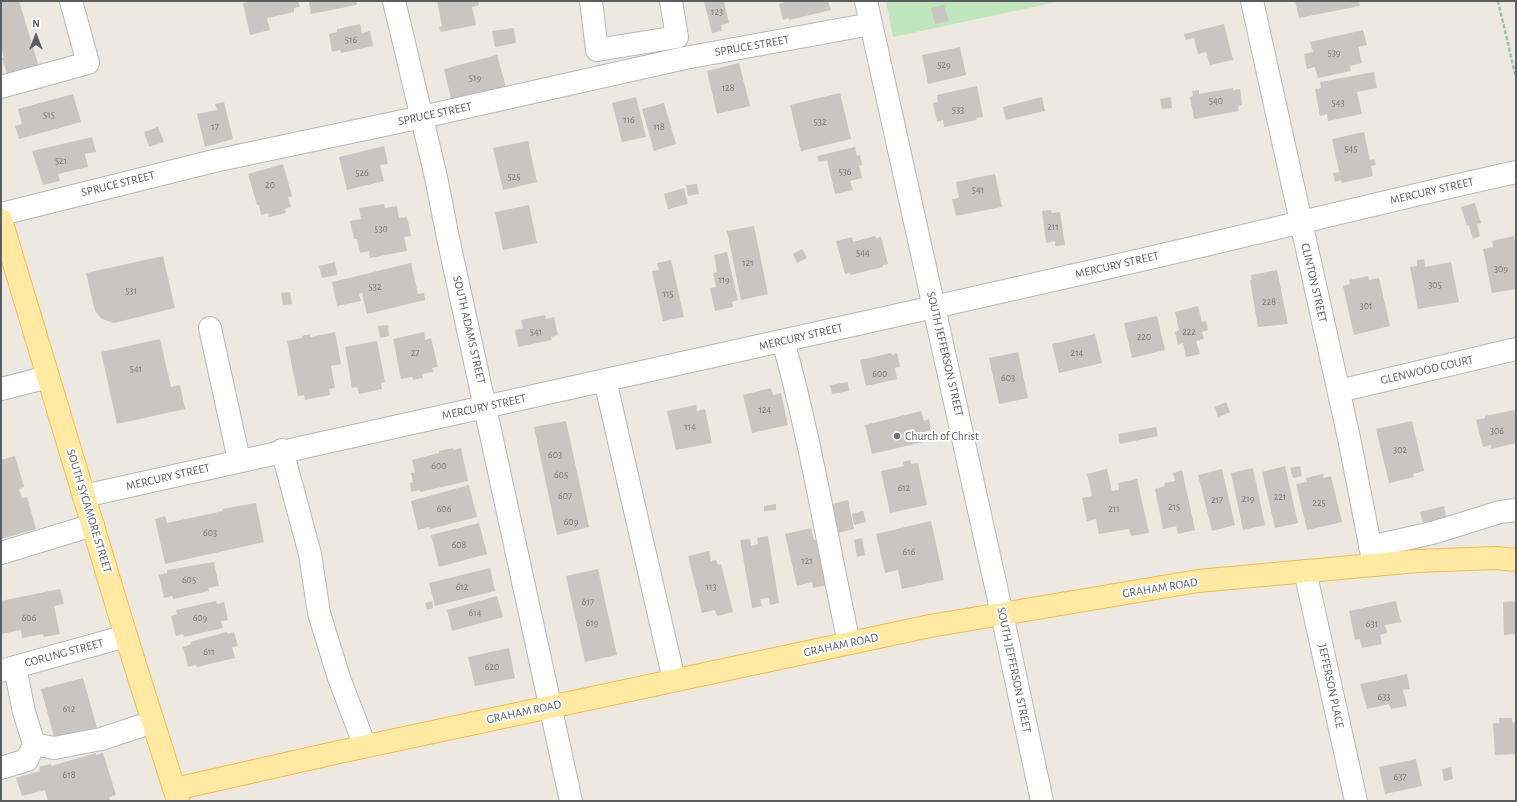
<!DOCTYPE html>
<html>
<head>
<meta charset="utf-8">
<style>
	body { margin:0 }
	#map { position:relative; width:1517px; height:802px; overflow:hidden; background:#ede9e0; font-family:"Alegreya Sans",sans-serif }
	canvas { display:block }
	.frame { position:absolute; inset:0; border:2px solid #595e62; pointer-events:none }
	.north { position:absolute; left:16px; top:16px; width:40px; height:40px; -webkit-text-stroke:3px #fff; paint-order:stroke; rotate:0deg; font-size:11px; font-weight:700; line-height:16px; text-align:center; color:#595e62 }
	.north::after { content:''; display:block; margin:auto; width:14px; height:18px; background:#595e62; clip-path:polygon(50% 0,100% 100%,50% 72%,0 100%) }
</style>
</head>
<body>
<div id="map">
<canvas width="1517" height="802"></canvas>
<div class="frame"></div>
<div class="north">N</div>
</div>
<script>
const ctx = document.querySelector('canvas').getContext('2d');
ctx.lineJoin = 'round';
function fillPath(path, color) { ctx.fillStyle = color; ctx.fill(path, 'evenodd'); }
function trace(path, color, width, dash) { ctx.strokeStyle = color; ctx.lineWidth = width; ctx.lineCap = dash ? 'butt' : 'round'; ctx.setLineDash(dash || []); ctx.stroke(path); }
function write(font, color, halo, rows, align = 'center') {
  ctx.font = font + ' "Alegreya Sans",sans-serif'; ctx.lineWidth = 4; ctx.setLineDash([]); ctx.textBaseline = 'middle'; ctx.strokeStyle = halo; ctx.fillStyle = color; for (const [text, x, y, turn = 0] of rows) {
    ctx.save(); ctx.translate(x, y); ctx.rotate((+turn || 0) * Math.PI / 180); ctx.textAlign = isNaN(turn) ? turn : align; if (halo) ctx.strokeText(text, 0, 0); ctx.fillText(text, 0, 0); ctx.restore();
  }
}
fillPath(new Path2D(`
	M886 1H1061L893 37Z`), '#bfe6bc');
fillPath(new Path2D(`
	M1 1H19L39 67 8 77 2 58H4L1 46Z
	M254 1H298L300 7 294 8V12L267 18 270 30 250 35 243 3Z
	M311 1H356L357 5 311 14 309 3Z
	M437 1H478L479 5 472 7 476 25 441 32 439 27 442 26Z
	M704 1H724L729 23 721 25 722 31 712 33Z
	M788 1H828L831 10 789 20V18L783 20 779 4Z
	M1295 1H1359L1360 6 1299 18Z
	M944 5 949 21 935 24 931 8Z
	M360 24 362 33 370 31 373 46 341 53 340 50 332 52 329 34 337 32V29Z
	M1224 24 1233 60 1210 65 1206 52 1198 54 1194 38 1186 40 1184 34Z
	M514 28 516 43 495 47 492 31Z
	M1363 30 1367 45 1358 47 1362 63 1350 66 1351 71 1318 78 1315 67 1307 69 1304 54 1313 52 1310 42Z
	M960 47 966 75 928 84 922 55Z
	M497 55 506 87 451 99 444 69Z
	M739 63 750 106 717 114 707 71Z
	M1374 72 1377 88 1357 92 1362 114 1328 121 1327 114 1320 116 1315 89 1321 88 1320 82Z
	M977 86 983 117 976 118 977 120 944 127 943 120 937 122 933 103 938 102 937 95Z
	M1233 88V90L1240 89 1242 105 1238 106 1239 111 1194 119 1190 97 1193 96 1192 91 1199 90V94Z
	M840 93 851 139 801 151 790 105Z
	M73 94 81 122 19 139 15 126 22 124 18 109Z
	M636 97 646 137 622 142 612 103Z
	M1042 97 1045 111 1006 120 1003 107Z
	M1171 97 1172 108 1162 109 1160 99Z
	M224 102 233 139 205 147 197 114 217 110 215 104Z
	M664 103 676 144 654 151 642 109Z
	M158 127 164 142 149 147 144 132Z
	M1364 132 1370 160 1374 159 1376 165 1371 166 1373 176 1342 183 1341 180 1335 182 1333 173 1339 172 1332 139Z
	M92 137 96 152 85 154 88 167 58 174 60 181 43 185 32 151Z
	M528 141 537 182 503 190 493 148Z
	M384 146 388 164 380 165 384 181 347 190 339 157Z
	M855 147 857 156 860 155 862 165 859 166 862 178 850 181 853 190 835 194 827 160 819 162 817 156Z
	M283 164 292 196 288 197 291 207 285 209 286 213 269 217 268 213 261 215 259 205H257L248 174Z
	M995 174 1002 207 956 216 952 199 959 198 956 182Z
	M697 184 699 194 688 196 686 185Z
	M684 188 688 204 668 209 664 194Z
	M1475 203 1481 223 1477 224 1480 236 1473 239 1469 225 1467 226 1461 207Z
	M384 204 385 208 397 206 399 218 407 217 411 236 404 237 407 251 370 258 369 251 360 253 357 239H354L350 221 361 219 359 208Z
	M529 205 537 243 503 250 495 212Z
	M1051 210 1052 213 1060 212 1065 245 1055 246V241L1046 243 1042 211Z
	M754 226 768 294 741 300 727 231Z
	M875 236 876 238 881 237 888 264 883 265V267L850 275V273L845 274 836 241 852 237 853 242Z
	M1514 236 1516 247V289L1492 293 1483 249 1493 247 1492 241Z
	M802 249 807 258 797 263 793 254Z
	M727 252 738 300 732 302 733 307 715 311 710 288 716 287 713 273 717 272 714 255Z
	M163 256 175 308 114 323 102 319 95 311 86 273Z
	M1424 259 1425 267 1451 262 1459 302 1418 309 1410 267 1417 266V260Z
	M671 260 684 317 663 321 652 271 659 270 657 263Z
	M335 262 337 275 322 278 319 266Z
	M411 263 418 294 424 293 425 300 367 314 362 293 359 294 361 301 337 306 332 282Z
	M1277 270 1288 324 1258 327 1250 280H1252L1251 275Z
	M1368 276 1369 280 1379 278 1390 326 1354 335 1343 286 1350 284 1349 280Z
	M290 292 292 304 283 305 281 293Z
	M1198 306 1202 322 1206 321 1208 330 1202 332 1204 339 1196 341 1200 354 1186 357 1183 343 1178 345 1175 332 1179 330 1175 312Z
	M545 315 546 319 554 317 558 335 551 337 552 340 518 347 515 330 523 328 521 320Z
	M1157 316 1165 350 1132 358 1124 323Z
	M388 325 389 336 380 338 378 326Z
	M335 332 341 364 331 366 335 388 329 389 330 395 305 400 304 395 298 396 287 341 302 338V336L310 334 311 337Z
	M424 332 425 340 431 338 438 367 432 368 433 372 422 374 423 378 413 380 412 377 401 379 393 339Z
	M1095 334 1102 363 1059 373 1052 344Z
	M160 339 171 387 180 385 185 409 117 424 101 352Z
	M377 341 385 382 381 383 382 389 359 394 357 387 352 388 345 347Z
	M1018 352 1028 398 999 404 989 358Z
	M891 353 892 355 897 353 900 367 895 368 897 379 866 386 860 360Z
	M848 382 849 391 832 394 830 385Z
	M771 388 773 395 781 393 788 425 752 433 743 395Z
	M1226 402 1230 412 1218 417 1215 407Z
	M696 405 697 411 705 409 712 443 676 450 667 411Z
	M1514 410 1516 419V443L1491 449V445L1483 447 1476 420 1485 418V416Z
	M921 411 924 421 929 419 931 430 925 432 928 441 872 454 865 425Z
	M566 421 589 527 557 535 534 427Z
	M1412 421 1424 471 1413 474 1414 477 1389 483 1376 429Z
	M1156 427 1158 436 1120 444 1118 434Z
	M453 448 454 450 461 448 468 481 420 492V490L411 492 410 483 413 482 411 473 415 472 412 460 439 453V451Z
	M15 456 24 487 19 489 22 498 27 497 36 529 1 539V460Z
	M910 460 911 464 918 463 927 505 890 513 881 471 904 466 903 462Z
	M1285 466 1298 523 1275 528 1262 472Z
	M1300 466 1302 476 1293 478 1290 468Z
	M1253 468 1265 525 1243 530 1231 473Z
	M1107 469 1112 491 1119 490 1118 483 1137 479 1149 533 1131 536 1129 529 1099 534 1096 519 1087 521 1082 498 1092 496 1087 474Z
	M1222 469 1235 525 1212 531 1198 475Z
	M1182 470 1195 530 1178 534 1176 526 1163 529 1155 489 1165 486 1164 483 1175 481 1173 473Z
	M1323 474 1324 478 1331 476 1342 522 1307 530 1296 484 1307 482 1306 478Z
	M469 485 477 517 430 529 429 527 418 530 411 501Z
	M848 500 854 529 838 533 832 504Z
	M256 503 264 542 165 564 155 519 165 516 167 523 223 511 222 509Z
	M776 504V510L764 511V506Z
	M1444 506 1447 521 1424 527 1420 512Z
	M863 511 866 522 854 525 852 514Z
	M931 521 944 580 902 589 898 570 885 573 876 534Z
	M479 523 487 554 439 567 431 535Z
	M811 528 814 540H817L827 585 813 588 812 582 797 586 785 534Z
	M768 536 779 603 770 605 769 598 760 599 762 606 752 608 740 540 750 539 751 546 758 544 757 538Z
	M862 538 865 555 857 557 854 540Z
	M709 551 711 561 716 560 718 565 721 564 733 612 717 616 715 610 702 613 688 556Z
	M214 562 219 586 208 588 209 591 173 599 172 596 164 598 159 575 167 573V570Z
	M490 568 495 591 435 606 429 583Z
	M598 569 617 655 585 662 566 576Z
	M60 589 64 604 54 606 60 634 44 637 43 634 22 638 21 630 1 634V601Z
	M497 596 503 617 452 631 447 610Z
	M216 601 217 604 224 602 228 620 221 621 223 628 184 637 183 634 176 636 171 616 177 614 176 610Z
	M432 601 433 608 427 610 425 603Z
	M1396 601 1401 622 1385 625 1387 633 1380 635 1382 644 1362 648 1360 639 1355 640 1349 611Z
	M1516 601V634L1504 635 1503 602Z
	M227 632 228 634 234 632 238 646 232 647 235 658 197 667 196 665 188 667 183 647 191 644 190 642Z
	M509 648 515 678 475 686 468 657Z
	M1407 674 1410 689 1403 690 1407 706 1391 709 1389 704 1367 709 1360 684Z
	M83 678 97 728 55 740 41 689Z
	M1499 718H1512V722H1516V754L1495 755 1493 723H1499Z
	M96 753V755L103 753 116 795 109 797 110 800 48 801 45 790 22 796 16 778 40 771 39 767 51 764V766Z
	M1416 759 1422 786 1385 794 1379 767Z
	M1451 767 1453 779 1444 781 1442 769Z`), '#cac5c0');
const minor = new Path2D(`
	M394 1 436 177 448 238 571 801
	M591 1 597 50 677 37 671 1
	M866 1 1002 614 1042 801
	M1252 1 1349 438 1374 565
	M1 87 88 63 71 1
	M1 214 214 161 422 117 685 58 871 24
	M210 328 239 460
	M783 341C811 440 827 542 849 643
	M605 380 674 680
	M1 389 48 377
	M1339 391 1516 349
	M282 450 310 554 319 613 339 678 365 746
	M84 496C367 431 651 371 934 307 1030 285 1126 264 1222 241 1320 218 1417 194 1516 172
	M1370 547 1432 533 1500 512 1516 510
	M1 553 93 525
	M1305 571 1356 801
	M15 667 24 712 34 744 54 748 101 739 153 722
	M1 671 126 636
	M1 768 27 760 34 744`);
const major = new Path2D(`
	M1 220 126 636 178 801
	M175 789 339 752 930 626 1198 581 1417 561 1495 558 1516 560`);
trace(minor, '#b3b7bc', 24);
trace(major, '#f5ba52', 24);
trace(new Path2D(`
	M1498 1 1516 78`), '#95c79f', 2.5, [4, 2]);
trace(minor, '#fff', 22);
trace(major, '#ffe9a3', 22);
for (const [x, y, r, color] of [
	[897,436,4,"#6b7280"]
]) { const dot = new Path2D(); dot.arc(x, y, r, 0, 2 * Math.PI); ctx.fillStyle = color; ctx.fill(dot); trace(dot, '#fff', 1.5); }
write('10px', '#75787a', null, [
	["123",717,12],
	["516",351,40],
	["539",1334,53],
	["529",944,65],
	["519",475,78],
	["128",728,88],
	["540",1216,101],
	["543",1338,103],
	["533",958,110],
	["515",49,115],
	["116",629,120],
	["532",820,122],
	["17",215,127],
	["118",659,127],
	["545",1351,149],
	["521",61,161],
	["536",845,172],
	["526",362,173],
	["525",514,177],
	["20",270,185],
	["541",978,190],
	["211",1053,227],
	["530",381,229],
	["544",863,253],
	["121",748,263],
	["309",1501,269],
	["119",724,280],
	["305",1435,285],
	["532",375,287],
	["531",131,291],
	["115",668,294],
	["228",1269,302],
	["301",1366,306],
	["541",536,332],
	["222",1189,332],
	["220",1144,337],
	["27",415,353],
	["214",1077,353],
	["541",136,369],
	["600",880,374],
	["603",1008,378],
	["124",765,410],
	["114",690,427],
	["306",1497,431],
	["302",1400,450],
	["603",555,455],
	["600",439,466],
	["605",561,475],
	["612",904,488],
	["607",565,496],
	["221",1280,497],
	["219",1248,499],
	["217",1217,500],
	["225",1319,503],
	["215",1174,507],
	["606",444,509],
	["211",1114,509],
	["609",571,522],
	["603",210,533],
	["608",459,545],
	["616",909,552],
	["121",807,561],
	["605",189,580],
	["612",462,587],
	["113",711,587],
	["617",588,602],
	["614",475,613],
	["606",29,618],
	["609",200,618],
	["619",592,623],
	["631",1372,624],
	["611",209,652],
	["620",492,667],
	["633",1384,697],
	["612",69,709],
	["618",69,775],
	["637",1400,777]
]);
write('12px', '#595e62', '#fff', [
	["SPRUCE STREET",752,46,-10],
	["SPRUCE STREET",435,114,-12],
	["SPRUCE STREET",118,184,-14],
	["MERCURY STREET",1432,191,-13],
	["MERCURY STREET",1117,265,-13],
	["CLINTON STREET",1314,283,77],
	["SOUTH ADAMS STREET",469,330,77],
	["MERCURY STREET",801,337,-13],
	["SOUTH JEFFERSON STREET",945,354,77],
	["GLENWOOD COURT",1427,370,-13],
	["MERCURY STREET",484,407,-12],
	["MERCURY STREET",168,477,-13],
	["SOUTH SYCAMORE STREET",89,511,73],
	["GRAHAM ROAD",1160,588,-9],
	["GRAHAM ROAD",841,645,-12],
	["CORLING STREET",64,653,-15],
	["SOUTH JEFFERSON STREET",1014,670,78],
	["JEFFERSON PLACE",1331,686,78],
	["GRAHAM ROAD",524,712,-12]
]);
write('12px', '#5b616d', '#fff', [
	["Church of Christ",905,436]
], 'left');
</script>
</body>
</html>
